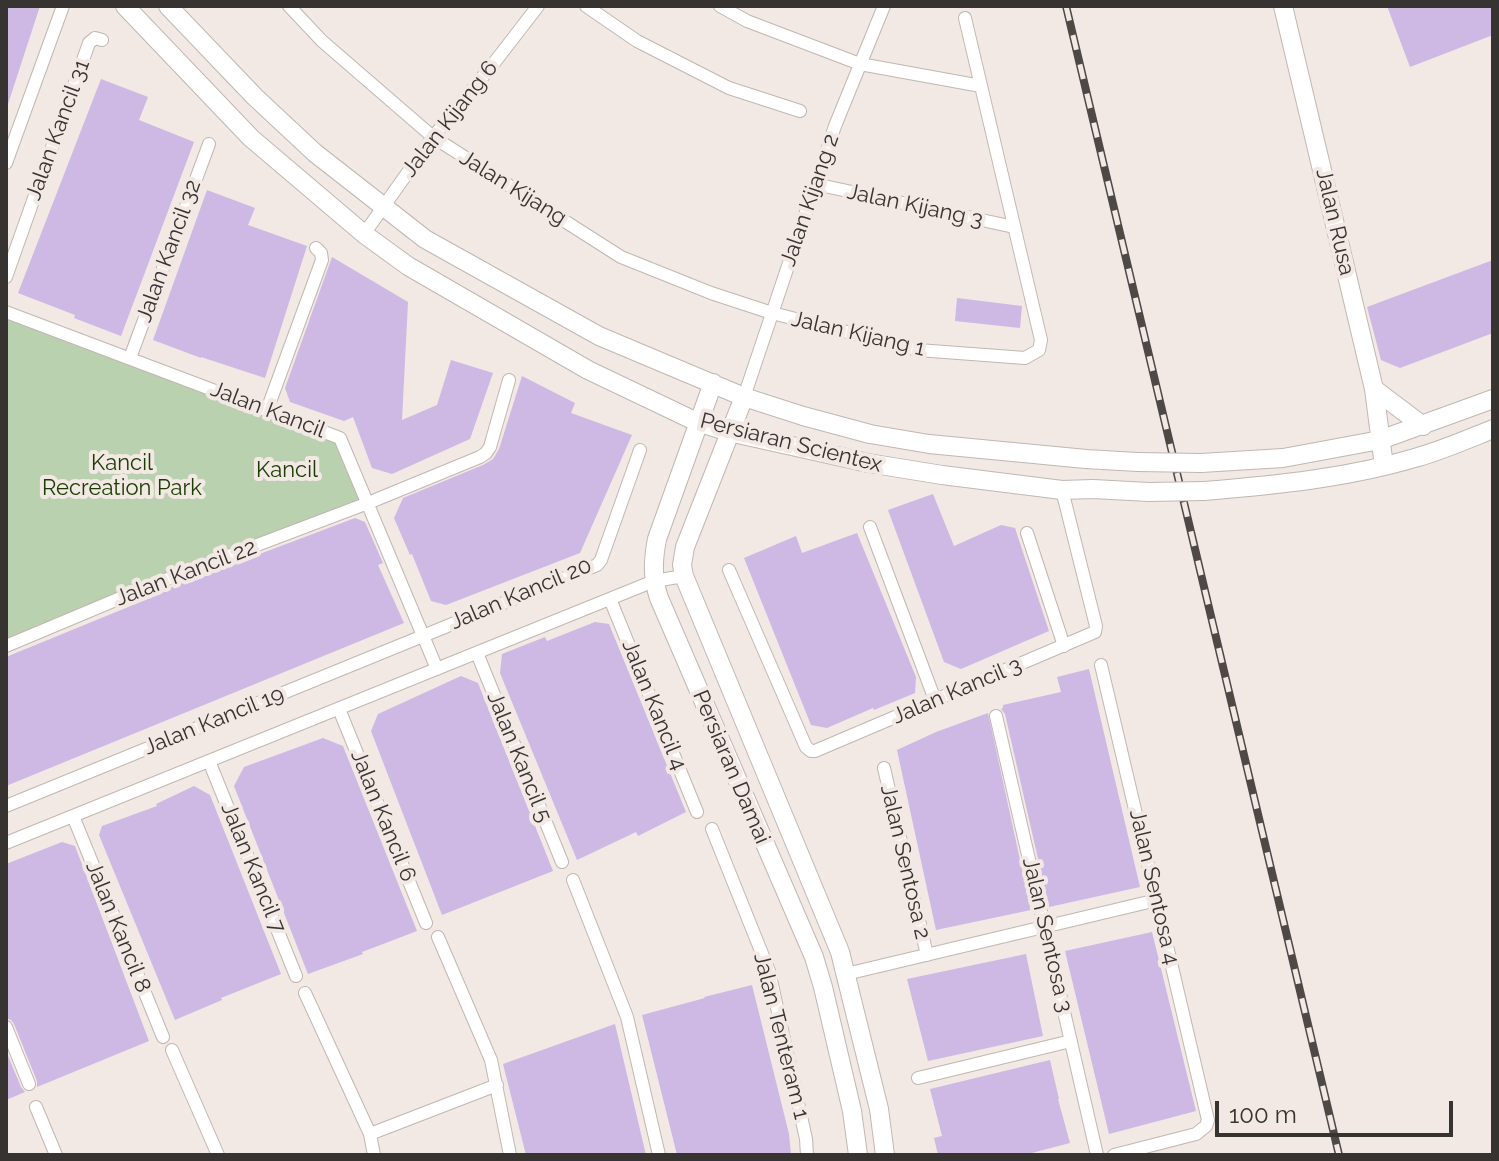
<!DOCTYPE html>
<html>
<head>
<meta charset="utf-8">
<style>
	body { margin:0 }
	#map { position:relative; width:1499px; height:1161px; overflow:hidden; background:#f2e8e4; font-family:Raleway,sans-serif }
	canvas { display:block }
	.frame { position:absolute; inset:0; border:8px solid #373331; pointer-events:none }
	.scale { position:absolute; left:1215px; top:1101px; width:238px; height:36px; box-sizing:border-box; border:4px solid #373331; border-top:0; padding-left:10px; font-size:24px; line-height:28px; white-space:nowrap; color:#373331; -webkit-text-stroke:6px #f2e8e4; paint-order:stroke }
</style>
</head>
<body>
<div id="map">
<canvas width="1499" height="1161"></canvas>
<div class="frame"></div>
<div class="scale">100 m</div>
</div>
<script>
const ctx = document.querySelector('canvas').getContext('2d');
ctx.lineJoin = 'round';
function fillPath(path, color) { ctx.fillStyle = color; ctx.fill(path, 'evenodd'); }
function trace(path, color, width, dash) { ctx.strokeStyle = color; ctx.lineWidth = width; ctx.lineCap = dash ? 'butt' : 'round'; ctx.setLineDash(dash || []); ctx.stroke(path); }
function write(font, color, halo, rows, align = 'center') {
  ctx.font = font + ' Raleway,sans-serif'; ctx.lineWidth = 8; ctx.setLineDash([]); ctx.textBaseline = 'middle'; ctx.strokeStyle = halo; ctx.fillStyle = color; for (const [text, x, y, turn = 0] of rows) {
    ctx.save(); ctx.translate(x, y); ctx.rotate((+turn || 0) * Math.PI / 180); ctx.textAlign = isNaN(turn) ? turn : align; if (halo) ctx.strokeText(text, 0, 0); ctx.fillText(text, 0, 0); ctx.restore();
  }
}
fillPath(new Path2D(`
	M6 312 340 438 369 503 6 645Z`), '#b9d1ae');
fillPath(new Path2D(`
	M6 6H40L8 104H6Z
	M1387 6H1493V35L1410 67Z
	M101 79 148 97 139 120 194 142 121 336 74 318 75 315 18 293Z
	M207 190 255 208 248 225 307 246 265 378 201 357V358L153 340Z
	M332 257 408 302 402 420 437 405 451 360 493 373 470 439 392 474 372 468 353 417 344 421 290 402 285 388Z
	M1493 260V333L1400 368 1381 360 1367 307Z
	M957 298 1022 306 1020 328 955 321Z
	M522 376 575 403 571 413 632 435 580 553 446 605 431 601 412 554 410 555 394 518 403 498 483 465 493 459 499 449Z
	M933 494 954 546 1001 525 1015 528 1049 631 961 669 944 662 888 510Z
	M355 518 365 522 383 563 378 565 404 623 6 786V657L160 594 159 592Z
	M857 533 916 677 915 693 874 710 873 708 827 728 811 725 744 558 796 536 802 553Z
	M595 622 609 624 686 812 638 836 636 832 577 860 500 673 502 654 545 637 547 641Z
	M1089 669 1140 887 1049 907 1005 714 1001 709 1003 708V705L1061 692 1057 677Z
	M461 676 478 683 553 871 442 915 371 731 378 714Z
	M988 713 1031 910 936 930 897 750 936 732Z
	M323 738 343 746 417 931 362 952 363 954 308 974 234 786 244 767Z
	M194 786 210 795 281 974 221 998 222 1000 175 1020 99 835 102 826 157 806 156 804Z
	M62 842 75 846 149 1041 37 1087V1081L14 1024 11 1020 6 1018V864Z
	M1152 932 1196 1111 1109 1134 1065 951Z
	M1026 954 1043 1036 928 1061 907 979Z
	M752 985 789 1134 791 1155H677L642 1015 705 998 704 997Z
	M615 1024 646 1155H526L503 1064Z
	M6 1051 21 1087 25 1092 6 1100Z
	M1050 1060 1059 1099H1058L1070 1143 1024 1155H938L934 1138 942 1136 930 1089Z`), '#ceb8e4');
const street = new Path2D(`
	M289 6 322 41 433 137 621 257 711 293 772 313 918 350 1025 358 1039 350 1041 340 965 18
	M586 6 637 41 729 88 800 111
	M720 6 747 21 860 64 981 86
	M6 163 63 6
	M815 184 1014 227
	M364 234 433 137 494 63 538 6
	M6 277 89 43 95 38 102 40
	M6 312 340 438 437 669
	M130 358 209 144
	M744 397 835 126 884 6
	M267 410 322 260 321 253 316 248
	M870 527 935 700
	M1027 533 1064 646
	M729 570 806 747 811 751H815L1095 632 1096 626 1062 490
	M610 599 697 812
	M6 646 149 586 368 503 480 457 486 453 490 447 509 380
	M477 653 562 862
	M1101 665 1208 1120 1206 1126 1196 1134 1114 1155
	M339 709 426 923
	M996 716 1097 1155
	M209 761 296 976
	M884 768 927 955
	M6 806 597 565 601 560 640 450
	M73 816 163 1037
	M712 829 769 971 806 1139 807 1155
	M6 843 654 581 684 576
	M573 880 627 1017 659 1155
	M438 937 491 1060 510 1155
	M846 974 1157 900
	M305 993 370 1134 374 1155
	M6 1027 29 1084
	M172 1050 218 1155
	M918 1078 1071 1041
	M36 1107 56 1155
	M370 1134 497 1085`);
const secondary = new Path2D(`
	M125 6 251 138 364 234 408 266 588 370 697 422 729 432 868 463 942 475 1062 490 1093 489 1149 492
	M168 6 255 97 315 153 425 239 599 336 744 397 803 416 870 434 929 444 1086 459 1137 462
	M1283 6 1374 389 1384 466
	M713 383 657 539C653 560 652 577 659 598L814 957 823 987 852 1111 858 1155
	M1374 389 1423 426
	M744 397 685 547 682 565 684 576 840 952 879 1109 885 1155
	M1201 463 1283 458 1380 440 1493 399
	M1204 491C1276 485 1349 478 1418 457 1443 450 1468 439 1493 429`);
trace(street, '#c0b7b2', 14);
trace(secondary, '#c0b7b2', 20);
trace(street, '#fff', 12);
trace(secondary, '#fff', 18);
const rail = new Path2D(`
	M1066 6 1339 1155`);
trace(rail, '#4e4947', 8);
trace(rail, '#f2e8e4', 5, [15]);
const secondaryBridge = new Path2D(`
	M1137 462 1201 463
	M1149 492 1204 491`);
trace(secondaryBridge, '#c0b7b2', 20, []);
trace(secondaryBridge, '#fff', 18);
write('22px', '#373331', '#f2e8e4', [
	["Jalan Kijang 6",450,119,-52],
	["Jalan Kancil 31",58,130,-70],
	["Jalan Kijang",513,188,32],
	["Jalan Kijang 2",810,200,-71],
	["Jalan Kijang 3",915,206,12],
	["Jalan Rusa",1335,222,77],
	["Jalan Kancil 32",169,251,-70],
	["Jalan Kijang 1",858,334,13],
	["Jalan Kancil",268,410,21],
	["Persiaran Scientex",791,443,14],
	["Jalan Kancil 22",186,573,-21],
	["Jalan Kancil 20",521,594,-23],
	["Jalan Kancil 3",957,691,-23],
	["Jalan Kancil 4",654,705,68],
	["Jalan Kancil 19",214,721,-22],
	["Jalan Kancil 5",519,757,68],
	["Persiaran Damai",731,767,67],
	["Jalan Kancil 6",383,816,68],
	["Jalan Sentosa 2",905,862,77],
	["Jalan Kancil 7",253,868,68],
	["Jalan Sentosa 4",1154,887,77],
	["Jalan Kancil 8",118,927,68],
	["Jalan Sentosa 3",1047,935,77],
	["Jalan Tenteram 1",781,1036,76]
]);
write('22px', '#193c00', '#f2e8e4', [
	["Kancil",122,463],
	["Recreation Park",122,488],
	["Kancil",287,470]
]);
</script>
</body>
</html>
